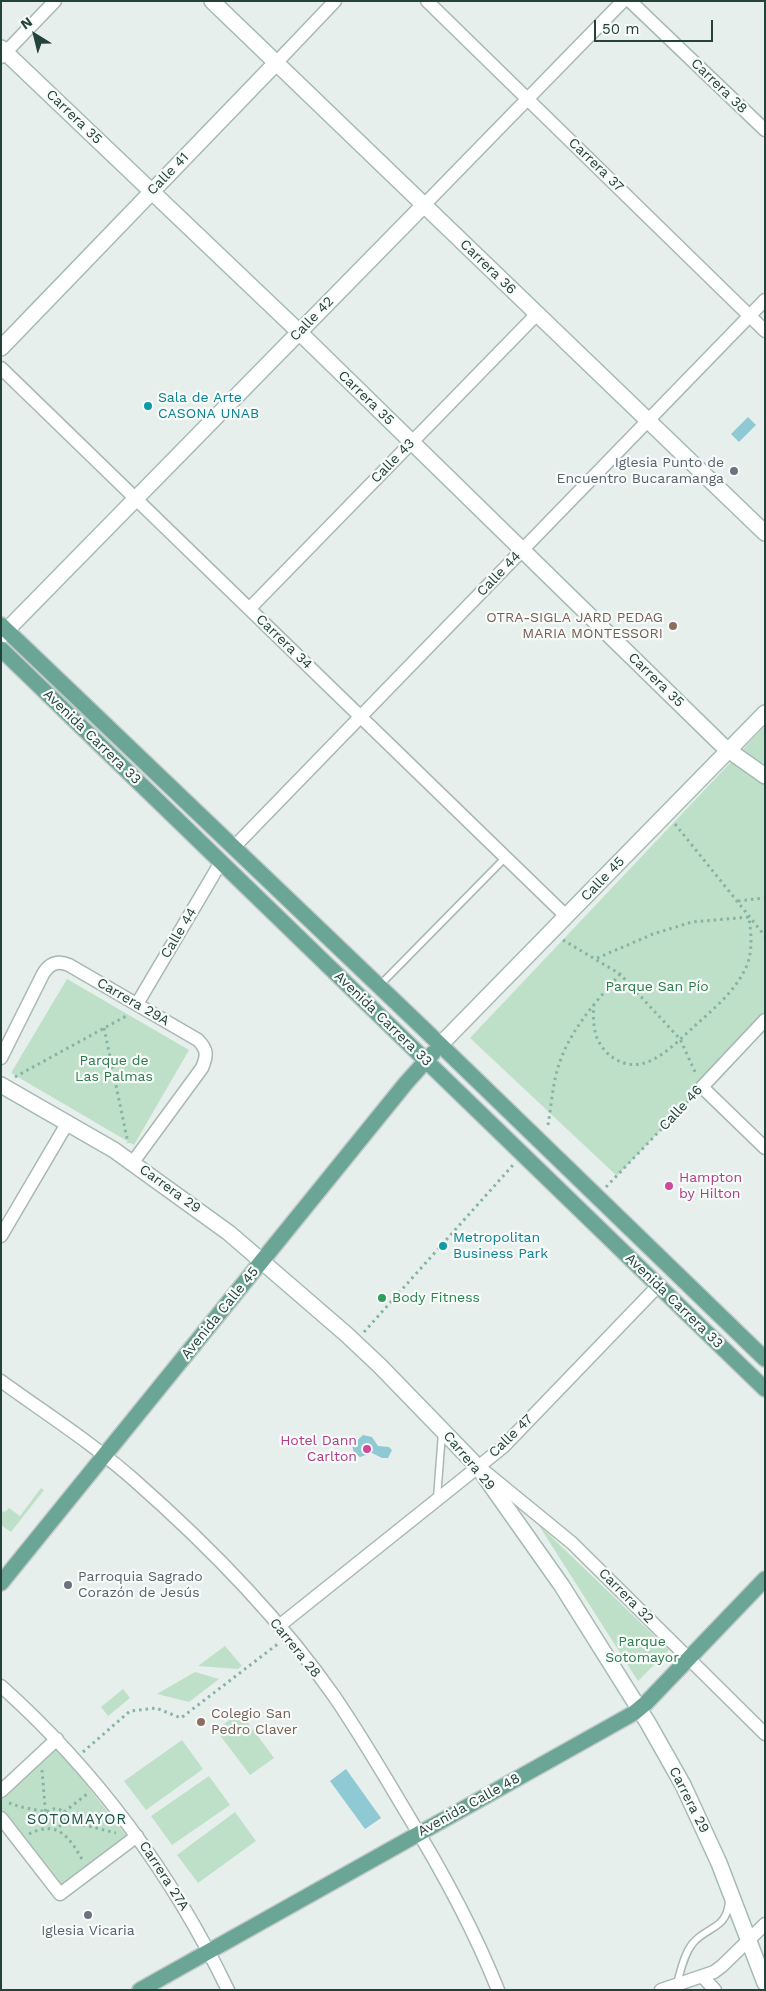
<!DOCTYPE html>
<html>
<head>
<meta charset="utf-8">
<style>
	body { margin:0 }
	#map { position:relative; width:766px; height:1991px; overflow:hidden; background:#e6efeb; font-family:"Work Sans",sans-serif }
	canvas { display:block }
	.frame { position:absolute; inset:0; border:2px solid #24423a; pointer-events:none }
	.north { position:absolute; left:10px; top:10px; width:50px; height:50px; -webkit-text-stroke:4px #f7fbf9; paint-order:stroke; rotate:324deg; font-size:14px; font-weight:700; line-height:20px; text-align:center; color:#24423a }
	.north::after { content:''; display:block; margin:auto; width:18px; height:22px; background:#24423a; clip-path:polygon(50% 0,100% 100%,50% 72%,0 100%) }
	.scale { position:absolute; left:594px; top:20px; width:119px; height:22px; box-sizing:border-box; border:2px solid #24423a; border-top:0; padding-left:6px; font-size:15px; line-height:18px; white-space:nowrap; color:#24423a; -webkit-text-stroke:4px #f7fbf9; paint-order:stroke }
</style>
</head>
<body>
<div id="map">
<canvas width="766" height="1991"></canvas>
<div class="frame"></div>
<div class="north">N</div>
<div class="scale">50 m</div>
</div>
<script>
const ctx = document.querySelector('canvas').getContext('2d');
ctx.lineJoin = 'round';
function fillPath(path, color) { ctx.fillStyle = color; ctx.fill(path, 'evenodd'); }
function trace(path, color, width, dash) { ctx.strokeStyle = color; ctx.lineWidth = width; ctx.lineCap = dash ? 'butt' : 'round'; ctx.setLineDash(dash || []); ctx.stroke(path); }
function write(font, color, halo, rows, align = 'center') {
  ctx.font = font + ' "Work Sans",sans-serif'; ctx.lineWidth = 4.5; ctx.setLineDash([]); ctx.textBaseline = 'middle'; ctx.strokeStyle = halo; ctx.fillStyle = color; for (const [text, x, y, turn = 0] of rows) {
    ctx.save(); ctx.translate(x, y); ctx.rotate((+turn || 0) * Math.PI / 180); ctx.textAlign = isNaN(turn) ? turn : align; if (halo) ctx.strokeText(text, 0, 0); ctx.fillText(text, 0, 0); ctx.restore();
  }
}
fillPath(new Path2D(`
	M765 726V1020L617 1176 470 1038Z
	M67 979 189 1050 134 1145 11 1073Z
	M41 1488 44 1490 11 1532 1 1525V1514L3 1511 5 1512 9 1508 20 1516Z
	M538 1524 669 1650 638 1681Z
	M225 1646 242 1666 238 1669 198 1666Z
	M195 1672 219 1679 189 1702 157 1694Z
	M123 1689 130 1698 108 1716 101 1707Z
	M240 1712 274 1758 250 1775 216 1730Z
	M182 1740 203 1769 146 1810 124 1781Z
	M56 1746 129 1839 61 1890 1 1811V1795Z
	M209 1776 230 1805 172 1845 151 1816Z
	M235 1812 256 1841 198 1883 177 1855Z`), '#bfe0c8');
fillPath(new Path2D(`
	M748 417 756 425 739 442 731 434Z
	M363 1435 372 1437 378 1446 389 1447 392 1450 388 1458H382L372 1453 360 1457 354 1453 352 1445Z
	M346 1769 381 1818 365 1829 330 1781Z`), '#8ec9d4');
const lane = new Path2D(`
	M379 986 506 857
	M437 1498 442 1433
	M677 1983C681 1970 684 1954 693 1943 707 1926 727 1930 729 1901`);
const street = new Path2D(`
	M427 1 765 331
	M630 1 765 130
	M1 57 55 1
	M276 63 335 1
	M424 205 623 1
	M1 368 566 916
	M250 608 537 314
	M234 847 765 300
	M137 1004 221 862
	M765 1020 702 1087 765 1148
	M1 1058 43 974C49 964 57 960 69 965L198 1040C208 1050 207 1056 202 1068L133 1162
	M1 1236 68 1122
	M1 1381C45 1413 92 1443 133 1479 207 1544 278 1616 334 1696 360 1734 383 1773 406 1812 441 1869 473 1927 498 1990
	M484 1471 572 1543 765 1734
	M279 1626 503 1447 658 1286
	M1 1686C97 1772 172 1874 228 1990
	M1 1791 57 1739
	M1 1818 60 1894 137 1836
	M702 1976 715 1990
	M661 1990 714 1972 722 1966 765 1924`);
const secondary = new Path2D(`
	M212 1 765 533
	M1 48 295 328 724 747 765 776
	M1 348 276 63
	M1 636 424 205
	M440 1045 765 713
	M1 1085 114 1150 229 1233 346 1334 380 1366 478 1467 562 1586 648 1723 683 1785 719 1863 765 1983`);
const primary = new Path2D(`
	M1 625 424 1029 765 1359
	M1 649 765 1389
	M1 1583 406 1083 433 1053
	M140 1990 634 1713 646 1703 765 1579`);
trace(lane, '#a8b8b2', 9);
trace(street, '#a8b8b2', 15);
trace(secondary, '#a4bbb3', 18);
trace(primary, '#c2cac8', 18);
trace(new Path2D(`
	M675 824 765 936
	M738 901 765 898
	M563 940 620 974 680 1039 696 1074
	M594 1004C593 1015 593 1027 597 1038 606 1059 629 1071 650 1061 668 1053 683 1036 698 1023 717 1006 737 989 747 965 753 949 751 934 749 917L692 922 653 934 595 959
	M104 1028 128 1143
	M15 1077 128 1015
	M548 1125C551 1108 552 1089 557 1071 567 1033 595 1003 620 974
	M606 1187 693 1096
	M364 1332 513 1165
	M83 1752 130 1711 156 1708 181 1718 279 1643
	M42 1770 46 1819 50 1827
	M9 1803 21 1807 47 1812C53 1808 57 1807 64 1812 65 1820 63 1824 56 1829
	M64 1812 87 1794
	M64 1820 116 1833
	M29 1834C58 1819 70 1838 83 1861`), '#86b3a5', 3, [2.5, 4]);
trace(lane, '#fff', 6);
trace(street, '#fff', 12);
trace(secondary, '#fff', 15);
trace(primary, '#6aa596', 15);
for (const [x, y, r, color] of [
	[148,406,5,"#0f9aa8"],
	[734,471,5,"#6b7280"],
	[673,626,5,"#8d6e63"],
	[669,1186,5,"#d1479c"],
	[443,1246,5,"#0f9aa8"],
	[382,1298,5,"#2e9e5b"],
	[367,1449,5,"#d1479c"],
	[68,1585,5,"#6b7280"],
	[201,1722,5,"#8d6e63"],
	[88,1915,5,"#6b7280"]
]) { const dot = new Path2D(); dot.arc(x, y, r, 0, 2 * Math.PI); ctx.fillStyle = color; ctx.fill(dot); trace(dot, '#f7fbf9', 2); }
write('14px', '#24423a', '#f7fbf9', [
	["Carrera 38",719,86,44],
	["Carrera 35",74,117,44],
	["Carrera 37",596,165,44],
	["Calle 41",168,174,-46],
	["Carrera 36",488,267,44],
	["Calle 42",312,319,-46],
	["Carrera 35",366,398,44],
	["Calle 43",393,461,-46],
	["Calle 44",499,574,-46],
	["Carrera 34",284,642,44],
	["Carrera 35",656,680,44],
	["Avenida Carrera 33",92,737,44],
	["Calle 45",603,879,-46],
	["Calle 44",179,933,-59],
	["Carrera 29A",133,1002,30],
	["Avenida Carrera 33",383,1019,44],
	["Calle 46",681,1108,-47],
	["Carrera 29",170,1189,36],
	["Avenida Carrera 33",674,1301,44],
	["Avenida Calle 45",220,1313,-51],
	["Calle 47",511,1436,-44],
	["Carrera 29",469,1461,50],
	["Carrera 32",626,1596,45],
	["Carrera 28",295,1648,51],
	["Carrera 29",689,1800,63],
	["Avenida Calle 48",469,1805,-29],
	["Carrera 27A",164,1876,57]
]);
write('14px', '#0d838f', '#f7fbf9', [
	["Sala de Arte",158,398],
	["CASONA UNAB",158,414],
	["Metropolitan",453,1238],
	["Business Park",453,1254]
], 'left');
write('14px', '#5b616d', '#f7fbf9', [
	["Iglesia Punto de",724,463],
	["Encuentro Bucaramanga",724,479],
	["Parroquia Sagrado",78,1577,"left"],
	["Corazón de Jesús",78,1593,"left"],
	["Iglesia Vicaria",88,1931,"center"]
], 'right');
write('14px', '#785e54', '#f7fbf9', [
	["OTRA-SIGLA JARD PEDAG",663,618],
	["MARIA MONTESSORI",663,634],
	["Colegio San",211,1714,"left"],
	["Pedro Claver",211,1730,"left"]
], 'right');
write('14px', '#2d7a4b', '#f7fbf9', [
	["Parque San Pío",657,987],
	["Parque de",114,1061],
	["Las Palmas",114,1077],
	["Parque",642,1642],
	["Sotomayor",642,1658]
]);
write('14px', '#b23c85', '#f7fbf9', [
	["Hampton",679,1178],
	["by Hilton",679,1194],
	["Hotel Dann",357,1441,"right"],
	["Carlton",357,1457,"right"]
], 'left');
write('14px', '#27864d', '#f7fbf9', [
	["Body Fitness",392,1298]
], 'left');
ctx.letterSpacing = '1px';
write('15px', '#1f5548', '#f7fbf9', [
	["SOTOMAYOR",77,1820]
]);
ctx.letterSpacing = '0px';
</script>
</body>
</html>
